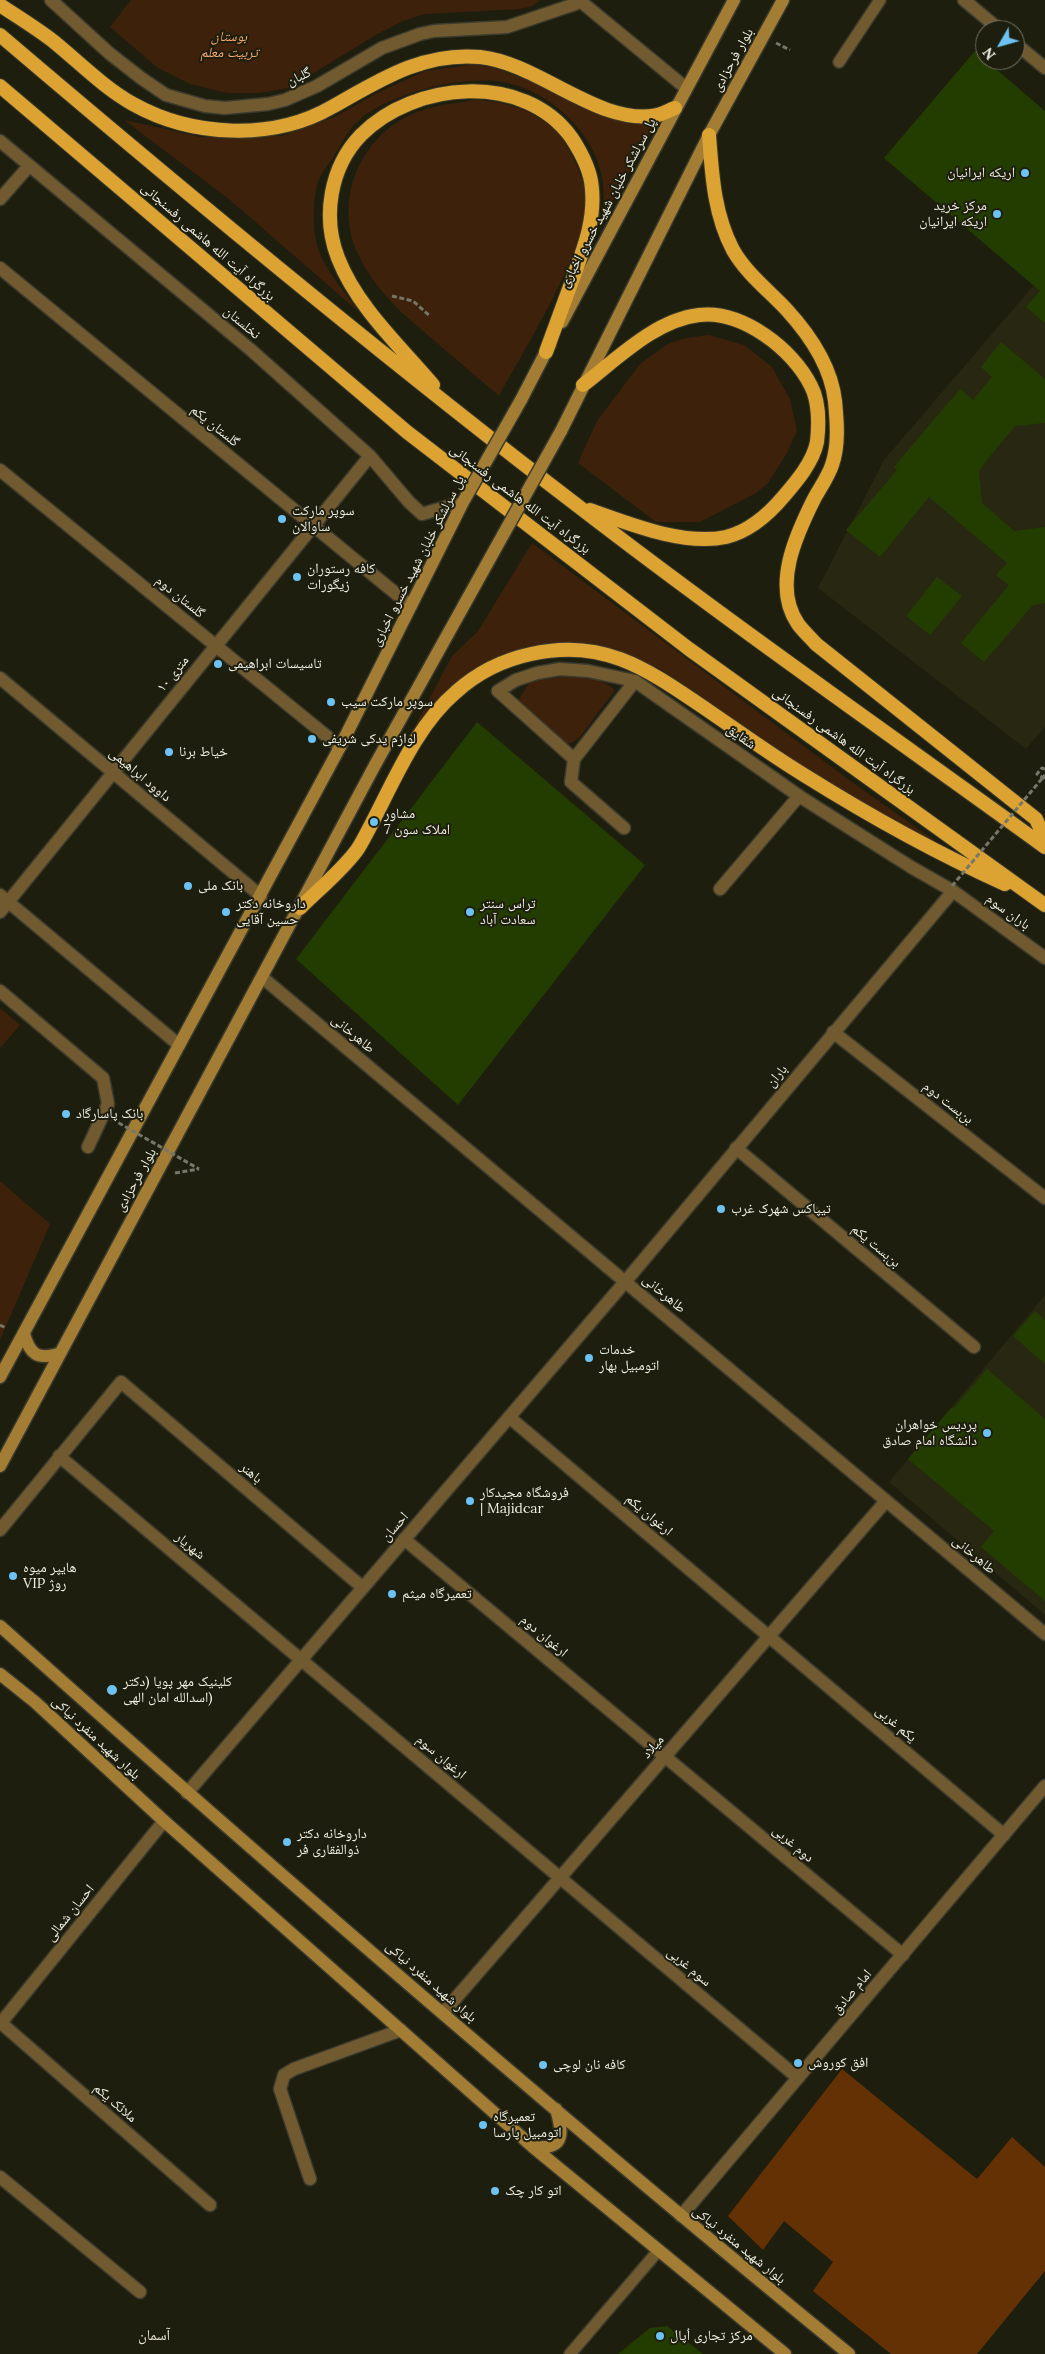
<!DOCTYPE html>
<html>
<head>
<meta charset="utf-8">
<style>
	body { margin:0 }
	#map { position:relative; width:1045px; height:2354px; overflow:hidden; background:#1e1e0f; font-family:Lora,serif }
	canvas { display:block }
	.north { position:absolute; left:975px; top:20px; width:50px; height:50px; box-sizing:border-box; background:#1e1e0f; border:1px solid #717164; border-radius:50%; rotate:232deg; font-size:14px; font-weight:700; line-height:20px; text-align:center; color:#eeeee4 }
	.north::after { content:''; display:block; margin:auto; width:18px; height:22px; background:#6cc2f3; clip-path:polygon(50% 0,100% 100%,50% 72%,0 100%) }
</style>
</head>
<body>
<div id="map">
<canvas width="1045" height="2354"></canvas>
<div class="north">N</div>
</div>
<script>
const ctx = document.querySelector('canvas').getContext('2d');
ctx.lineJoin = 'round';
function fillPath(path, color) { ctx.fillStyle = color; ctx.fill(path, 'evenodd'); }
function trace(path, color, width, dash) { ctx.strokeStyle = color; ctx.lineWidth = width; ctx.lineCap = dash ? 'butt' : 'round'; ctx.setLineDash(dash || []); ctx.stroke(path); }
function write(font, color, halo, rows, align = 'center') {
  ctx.font = font + ' Lora,"Noto Naskh Arabic",serif'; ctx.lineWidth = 4; ctx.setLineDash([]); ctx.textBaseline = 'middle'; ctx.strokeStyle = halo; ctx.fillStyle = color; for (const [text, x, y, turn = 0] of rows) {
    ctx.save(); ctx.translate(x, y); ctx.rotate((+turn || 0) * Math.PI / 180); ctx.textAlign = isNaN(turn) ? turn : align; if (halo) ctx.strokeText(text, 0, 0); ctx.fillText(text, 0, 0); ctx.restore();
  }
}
fillPath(new Path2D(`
	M1045 272V727L1026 749 818 588 884 460Z
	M1045 1295V1615L889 1482Z`), '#282711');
fillPath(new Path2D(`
	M131 0H539V1L532 6 520 9 425 14 403 21 374 36 289 88 259 93H227L190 84 158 68 110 27Z
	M475 64 495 68 538 84 610 117 627 122 656 123 603 219C603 206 605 191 602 177 594 130 544 86 496 81 466 79 432 85 403 96 387 102 370 109 357 122 348 131 341 145 334 156 329 164 321 173 318 182 313 197 313 219 315 235 319 265 343 289 360 313L229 199 124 120 201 137 282 136 337 116 375 94 425 71Z
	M477 100C512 102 549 114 567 146 575 161 582 175 585 192 592 244 524 349 499 396L402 313C385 296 368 276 358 254 333 201 360 136 413 114 433 105 455 103 477 100Z
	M709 335 744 345 772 367 790 399 797 431 787 453 768 483 756 493 700 522H656L578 463 597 421 641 363 668 344 686 338Z
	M532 543 849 780 955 855 805 769 660 669 633 656 596 645 580 644 533 647 428 713 381 790 452 656 478 631Z
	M567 676C585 677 602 678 615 690L580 737C576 740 572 744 566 743 554 742 527 711 517 702L530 682Z
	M0 1008 20 1025 0 1048Z
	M0 1181 50 1224 0 1340Z`), '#3e210a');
fillPath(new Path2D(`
	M842 2069 977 2179 1012 2137 1045 2167V2271L977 2354H891L813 2291 833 2262 784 2221 763 2250 728 2216Z`), '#633104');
fillPath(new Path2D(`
	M975 51 1045 111V323L1026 307 1040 291 884 158Z
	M1001 342 1045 379V423L1015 426 979 470 982 503 1014 531 1045 527V603L1033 605 984 662 961 643 1009 585 996 575 1007 563 929 497 880 557 846 530 897 470 894 467 960 389 973 400 992 377 981 367Z
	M937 577 962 596 930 635 906 616Z
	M477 722 645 865 458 1105 296 959Z
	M1035 1311 1045 1320V1364L1013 1336Z
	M987 1369 1045 1419V1601L981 1547 994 1531 908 1459 952 1407 953 1409Z
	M667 2326 703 2354H618L650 2328Z`), '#233d01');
const service = new Path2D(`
	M839 62 880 0
	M570 2354 658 2251`);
const minor = new Path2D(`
	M51 0 109 53 141 78 166 95 205 106 225 108 268 104 285 100 317 86 382 48 420 34 434 31 507 27 581 2
	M579 0 686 88
	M0 141 251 350 370 456 409 502 422 514 463 502
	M0 199 29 166
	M0 268 411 606
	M0 470 340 747
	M0 678 261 896
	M498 691 574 759
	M574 759 635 681
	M574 759 571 782 624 828
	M720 889 799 796
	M0 895 179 1045
	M0 912 370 456
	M0 991 103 1078 108 1104 88 1147
	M833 1032 1045 1198
	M736 1148 974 1347
	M509 1417 1004 1835
	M59 1456 798 2078
	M0 1530 121 1382 362 1587
	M404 1539 903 1955
	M1 2023 210 2205
	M0 2024 164 1821
	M0 2177 140 2292
	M310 2179 280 2089 284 2075 294 2069 401 2030`);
const tertiary = new Path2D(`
	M964 0 1000 30
	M1015 43 1045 68
	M498 691 516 680 537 673 560 669 588 671 635 681 799 796 911 867 953 891 1045 958
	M263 978 1045 1634
	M187 1793 625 1282 953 891
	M443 2013 886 1501
	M681 2216 1045 1786`);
const secondary = new Path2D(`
	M562 322 734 0
	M521 400 550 344
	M561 431 709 135 783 0
	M24 1334C30 1354 37 1360 58 1354
	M0 1377 340 747 463 502
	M0 1466 375 765 503 535
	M0 1626C278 1874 560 2118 849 2354
	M0 1674 35 1702 164 1821 533 2147 785 2354
	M533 2147C566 2150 563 2133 556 2109`);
const trunk = new Path2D(`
	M0 5C18 17 36 28 53 41 79 62 104 88 133 104 192 137 273 141 332 107 380 80 422 52 480 57 539 63 600 127 657 115 663 114 669 110 675 108
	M0 35C189 196 381 355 578 506 731 624 889 734 1045 847
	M0 86 407 432 689 649 1045 905
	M709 135C712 175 714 214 733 250 746 273 768 290 786 309 809 334 831 366 835 401 837 422 839 445 832 465 828 477 820 488 814 499 796 535 772 586 798 624 803 631 811 638 816 644L1036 819 1045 839
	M433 385C400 346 357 307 338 258 322 217 330 167 361 135 414 81 524 72 571 137 581 152 591 171 592 189 595 222 583 250 572 281 563 305 555 328 546 352
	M583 385C617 359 655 320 699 315 742 310 793 349 811 386 819 401 819 425 817 442 813 462 797 481 784 496 769 514 750 531 726 537 683 546 630 524 590 510
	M300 908C316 892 348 865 359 847 388 797 411 730 456 692 477 673 503 660 531 654 601 638 644 667 700 705 734 728 768 753 804 775 868 815 936 853 1005 884`);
trace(service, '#3b3b2d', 14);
trace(minor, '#3b3b2d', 15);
trace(tertiary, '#3b3b2d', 15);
trace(secondary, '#3b3b2d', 15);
trace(trunk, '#3b3b2d', 16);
trace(new Path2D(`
	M776 43 790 50
	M392 296 413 301 430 316
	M1045 769 1042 768 1037 774 1045 779
	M175 1173 199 1169
	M0 1325 6 1328`), '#767669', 3, [5, 2.5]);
trace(service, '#725a30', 11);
trace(minor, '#725a30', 12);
trace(tertiary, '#725a30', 12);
trace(secondary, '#a37d34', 12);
trace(trunk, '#dca333', 14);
const secondaryBridge = new Path2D(`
	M463 502 521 400
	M503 535 561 431`);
trace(secondaryBridge, '#3b3b2d', 15, []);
trace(new Path2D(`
	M952 886 1045 775
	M112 1119 199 1169`), '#767669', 3, [5, 2.5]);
trace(secondaryBridge, '#a37d34', 12);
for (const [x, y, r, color] of [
	[1025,173,5,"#6cc2f3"],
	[997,214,5,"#6cc2f3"],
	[282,519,5,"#6cc2f3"],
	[297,577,5,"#6cc2f3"],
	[218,664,5,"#6cc2f3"],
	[331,702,5,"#6cc2f3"],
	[312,739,5,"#6cc2f3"],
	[169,752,5,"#6cc2f3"],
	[374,822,5,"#6cc2f3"],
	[188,886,5,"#6cc2f3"],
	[226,912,5,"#6cc2f3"],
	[470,912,5,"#6cc2f3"],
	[66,1114,5,"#6cc2f3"],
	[721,1209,5,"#6cc2f3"],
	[589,1358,5,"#6cc2f3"],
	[987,1433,5,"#6cc2f3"],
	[470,1501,5,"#6cc2f3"],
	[13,1576,5,"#6cc2f3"],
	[392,1594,5,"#6cc2f3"],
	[112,1690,6,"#6cc2f3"],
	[287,1842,5,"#6cc2f3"],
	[798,2063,5,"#6cc2f3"],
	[543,2065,5,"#6cc2f3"],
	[483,2125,5,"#6cc2f3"],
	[495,2191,5,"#6cc2f3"],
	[660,2336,5,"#6cc2f3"]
]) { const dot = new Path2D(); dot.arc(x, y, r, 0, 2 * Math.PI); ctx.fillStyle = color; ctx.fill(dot); trace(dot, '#1e1e0f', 2); }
write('italic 14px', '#faa971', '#1e1e0f', [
	["بوستان",229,37],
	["تربیت معلم",229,53]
]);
write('14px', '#eeeee4', '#1e1e0f', [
	["بلوار فرحزادی",733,60,-61],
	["گلبان",299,77,-25],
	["پل سرلشکر خلبان شهید خسرو اخباری",608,203,-62],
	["بزرگراه آیت الله هاشمی رفسنجانی",208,242,41],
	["نخلستان",242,323,40],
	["گلستان یکم",215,426,39],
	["بزرگراه آیت الله هاشمی رفسنجانی",520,499,37],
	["پل سرلشکر خلبان شهید خسرو اخباری",418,561,-63],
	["گلستان دوم",180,597,39],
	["۱۰ متری",173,674,-51],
	["شقایق",741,737,35],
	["بزرگراه آیت الله هاشمی رفسنجانی",844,741,36],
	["داوود ابراهیمی",140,775,40],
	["باران سوم",1008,912,36],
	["طاهرخانی",353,1034,40],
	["باران",777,1076,-50],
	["بن‌بست دوم",948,1103,38],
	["بلوار فرحزادی",136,1180,-61],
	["بن‌بست یکم",876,1246,40],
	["طاهرخانی",664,1294,40],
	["باهنر",251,1473,40],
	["ارغوان یکم",649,1515,40],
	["احسان",395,1527,-49],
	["شهریار",190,1546,40],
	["طاهرخانی",974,1555,40],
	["ارغوان دوم",544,1636,40],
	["یکم غربی",896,1724,40],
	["بلوار شهید منفرد نیاکی",96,1738,43],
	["میلاد",653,1747,-49],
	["ارغوان سوم",441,1757,40],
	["دوم غربی",793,1844,40],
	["احسان شمالی",70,1913,-51],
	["سوم غربی",689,1967,40],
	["بلوار شهید منفرد نیاکی",431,1982,41],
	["امام صادق",852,1992,-50],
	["ملائک یکم",115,2103,41],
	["بلوار شهید منفرد نیاکی",739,2245,39]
]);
write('14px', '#eeeee4', '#1e1e0f', [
	["اریکه ایرانیان",1015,173,"right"],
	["مرکز خرید",987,206,"right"],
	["اریکه ایرانیان",987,222,"right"],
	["سوپر مارکت",292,511],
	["ساوالان",292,527],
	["کافه رستوران",307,569],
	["زیگورات",307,585],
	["تاسیسات ابراهیمی",228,664],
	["سوپر مارکت سیب",341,702],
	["لوازم یدکی شریفی",322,739],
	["خیاط برنا",179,752],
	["مشاور",384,814],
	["املاک سون 7",384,830],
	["بانک ملی",198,886],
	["داروخانه دکتر",236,904],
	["حسین آقایی",236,920],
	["تراس سنتر",480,904],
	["سعادت آباد",480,920],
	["بانک پاسارگاد",76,1114],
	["تیپاکس شهرک غرب",731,1209],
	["خدمات",599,1350],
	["اتومبیل بهار",599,1366],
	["پردیس خواهران",977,1425,"right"],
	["دانشگاه امام صادق",977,1441,"right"],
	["فروشگاه مجیدکار",480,1493],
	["| Majidcar",480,1509],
	["هایپر میوه",23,1568],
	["VIP روژ",23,1584],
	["تعمیرگاه میثم",402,1594],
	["کلینیک مهر پویا (دکتر",123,1682],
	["اسدالله امان الهی)",123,1698],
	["داروخانه دکتر",297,1834],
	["ذوالفقاری فر",297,1850],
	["افق کوروش",808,2063],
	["کافه نان لوچی",553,2065],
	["تعمیرگاه",493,2117],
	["اتومبیل پارسا",493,2133],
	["اتو کار چک",505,2191],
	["مرکز تجاری اُپال",670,2336]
], 'left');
write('15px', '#e4e4d0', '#1e1e0f', [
	["آسمان",154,2336]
]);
</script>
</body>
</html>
